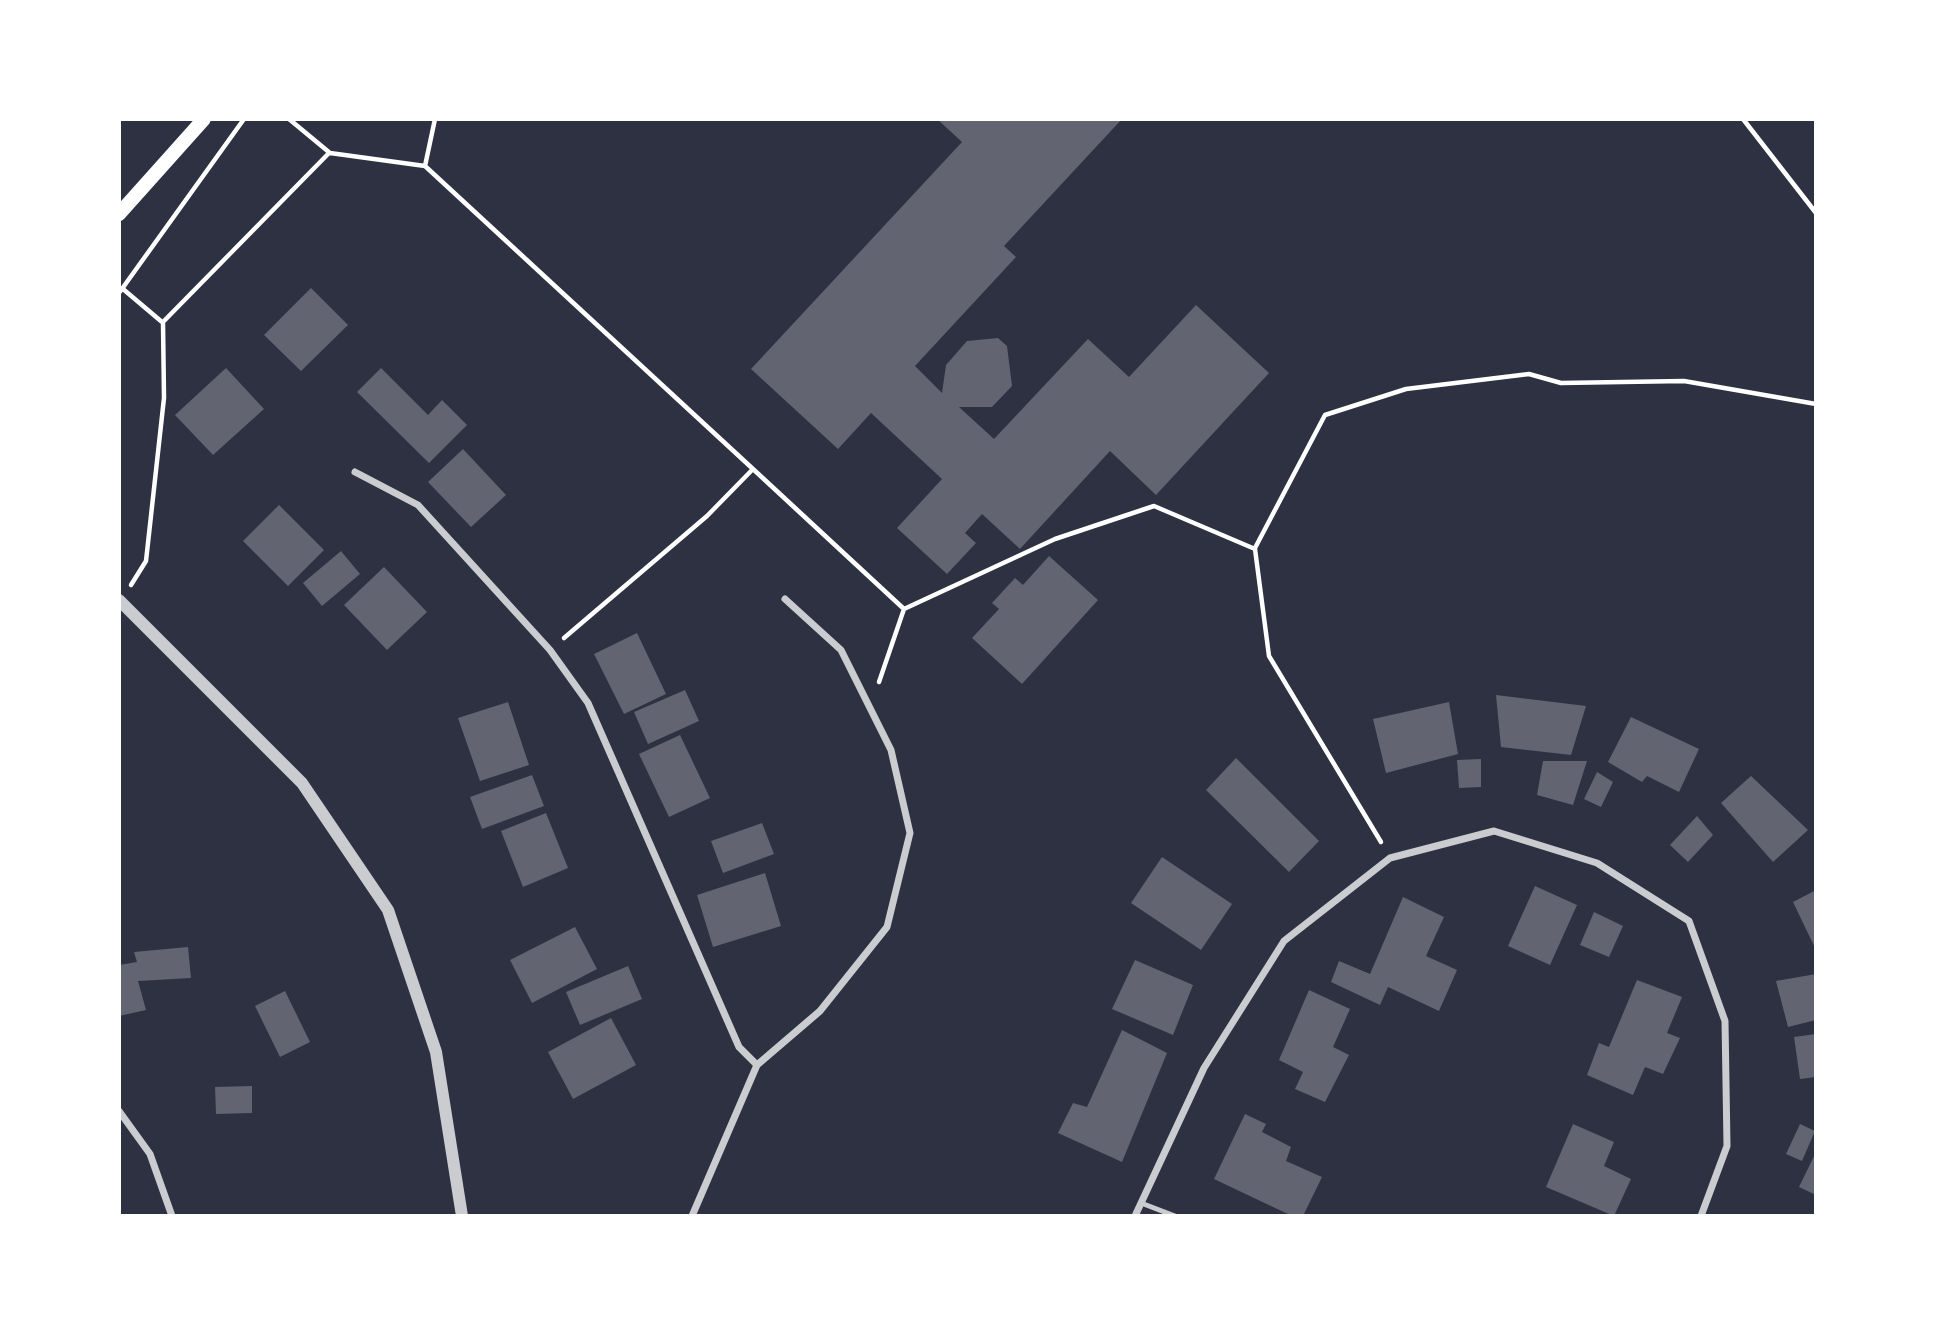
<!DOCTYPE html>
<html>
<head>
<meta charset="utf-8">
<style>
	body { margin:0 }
	#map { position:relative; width:1935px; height:1335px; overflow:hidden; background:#2d3142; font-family:"Archivo Narrow",sans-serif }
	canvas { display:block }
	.frame { position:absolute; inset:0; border:121px solid #fff; pointer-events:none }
</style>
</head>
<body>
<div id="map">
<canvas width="1935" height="1335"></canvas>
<div class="frame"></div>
</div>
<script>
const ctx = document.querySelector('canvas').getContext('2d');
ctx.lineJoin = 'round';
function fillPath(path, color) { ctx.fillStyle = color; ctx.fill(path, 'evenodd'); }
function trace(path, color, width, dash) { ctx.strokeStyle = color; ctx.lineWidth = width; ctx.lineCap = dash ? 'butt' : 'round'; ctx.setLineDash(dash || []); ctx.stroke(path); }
fillPath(new Path2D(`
	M937 119H1122L1004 246 1016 257 915 366 942 393 946 365 967 341 998 338 1007 346 1012 386 992 407H959L994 439 1088 339 1129 377 1196 305 1269 373 1156 495 1110 451 1020 549 982 514 965 533 976 543 947 574 897 528 942 479 871 413 838 449 751 369 962 142Z
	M311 288 348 325 301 371 264 335Z
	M226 368 264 409 213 455 175 415Z
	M381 368 428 415 442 400 467 425 429 463 357 392Z
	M463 449 506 495 471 527 428 482Z
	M279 505 324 550 288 586 243 541Z
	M341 551 360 574 322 606 303 583Z
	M1049 556 1098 600 1022 684 972 638 999 609 992 603 1015 578 1023 585Z
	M384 567 427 612 387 650 344 605Z
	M637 633 666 694 624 714 594 654Z
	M685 690 699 721 648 744 634 712Z
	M1496 695 1586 706 1571 755 1501 747Z
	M508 702 529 765 480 781 458 718Z
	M1449 702 1458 754 1386 773 1373 719Z
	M1631 717 1699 749 1679 792 1647 776 1642 782 1608 762Z
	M680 735 710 798 669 817 639 754Z
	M1236 758 1319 841 1289 872 1206 790Z
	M1481 759V787L1459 788 1457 760Z
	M1543 761H1587L1573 805 1537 795Z
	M1597 772 1613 782 1601 807 1584 799Z
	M532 775 544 806 482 829 470 797Z
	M1751 776 1808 830 1773 862 1721 803Z
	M546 813 568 868 523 887 501 831Z
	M1697 816 1713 835 1688 862 1670 845Z
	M762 823 774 854 723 873 711 841Z
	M1162 857 1232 904 1201 950 1131 903Z
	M765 873 781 926 713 947 697 895Z
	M1535 886 1577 905 1550 965 1508 946Z
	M1816 890V950L1793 902Z
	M1403 897 1444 917 1426 956 1457 970 1439 1011 1388 987 1380 1005 1331 982 1339 961 1370 974Z
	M1594 912 1623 926 1609 957 1580 945Z
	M575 927 597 969 532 1003 510 960Z
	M188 947 191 978 138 981 146 1010 119 1016V965L137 962 134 952Z
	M1135 960 1193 985 1173 1035 1112 1009Z
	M628 966 642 999 580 1025 566 992Z
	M1816 974V1020L1788 1027 1776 981Z
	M1637 980 1682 997 1667 1033 1680 1038 1663 1074 1645 1067 1633 1095 1587 1075 1599 1043 1609 1047Z
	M1309 990 1350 1009 1333 1047 1349 1055 1325 1102 1295 1089 1303 1072 1279 1060Z
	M285 991 310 1042 280 1057 255 1006Z
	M611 1018 636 1065 573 1099 548 1052Z
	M1122 1030 1167 1053 1122 1162 1058 1133 1073 1103 1087 1107Z
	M1816 1034V1077L1800 1079 1794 1037Z
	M252 1086V1113L216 1114 215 1087Z
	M1245 1114 1266 1124 1262 1132 1291 1147 1286 1161 1322 1177 1303 1216H1292L1214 1179Z
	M1573 1124 1614 1142 1604 1166 1631 1179 1614 1216 1546 1187Z
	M1800 1124 1815 1131 1802 1161 1786 1154Z
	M1816 1152V1195L1799 1187Z`), '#626471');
trace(new Path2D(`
	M289 119 330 153 425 166 753 469 707 516 564 638
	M1743 119 1816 213
	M425 166 435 119
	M123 289 162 322
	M119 293 244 119
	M753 469 904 609 879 682
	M1255 548 1325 415 1406 389 1529 374 1561 383 1684 381 1816 404
	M131 585 146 561 164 398 163 322 329 153
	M904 609 1055 539 1154 506 1255 549 1269 656 1381 842`), '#fff', 4.5);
trace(new Path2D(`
	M1141 1203 1175 1216`), '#caccd0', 5);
trace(new Path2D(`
	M355 472 418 505 550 650 588 703 739 1047 757 1065 692 1216
	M757 1065 820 1011 887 927 910 833 891 750 841 650 785 599
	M119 1111 150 1154 172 1216
	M1135 1216 1204 1068 1284 941 1390 858 1494 831 1597 863 1689 921 1725 1021 1727 1146 1701 1216`), '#caccd0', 7);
trace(new Path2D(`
	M119 600 302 783 388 910 436 1052 462 1216`), '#caccd0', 12);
trace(new Path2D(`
	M119 214 204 119`), '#fff', 14);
</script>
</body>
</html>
